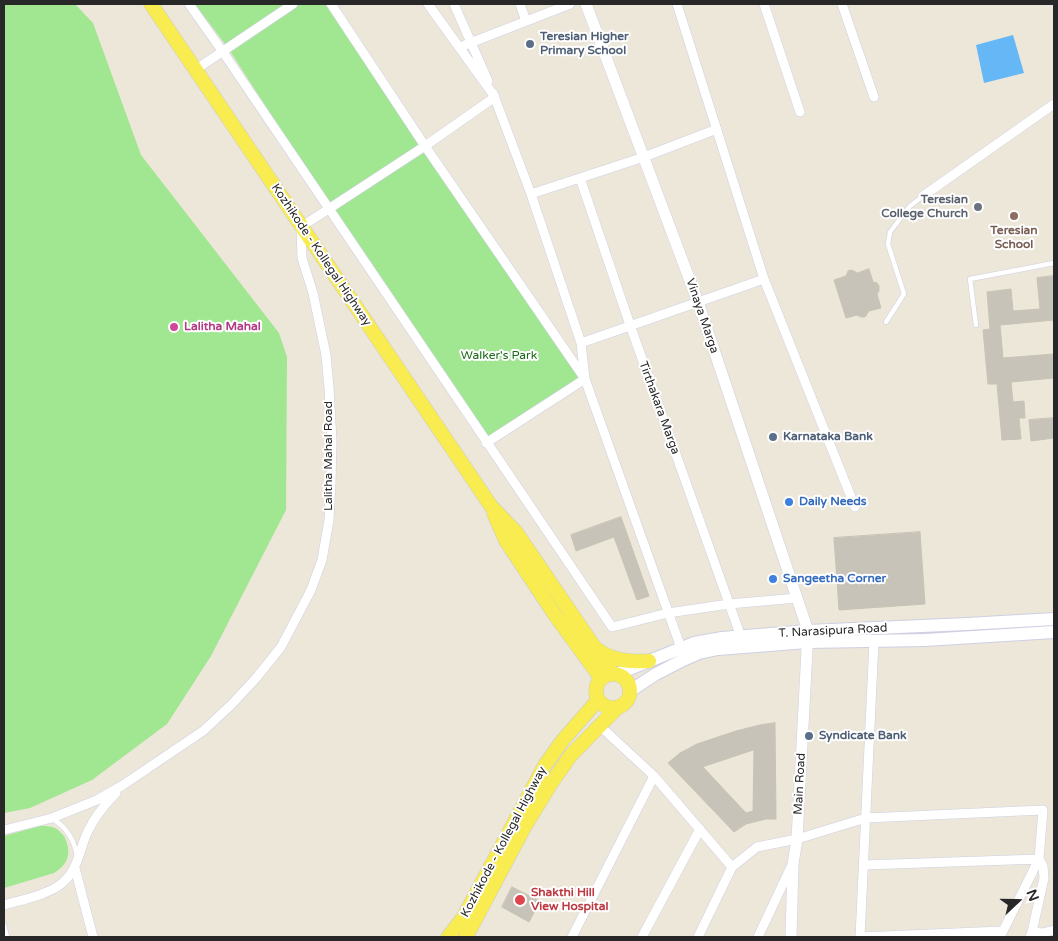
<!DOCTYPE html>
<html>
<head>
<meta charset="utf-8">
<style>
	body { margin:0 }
	#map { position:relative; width:1058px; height:941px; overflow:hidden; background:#ece7d9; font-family:"Varela Round",sans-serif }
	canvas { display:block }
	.frame { position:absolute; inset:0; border:5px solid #282828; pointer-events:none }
	.north { position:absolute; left:993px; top:876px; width:50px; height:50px; -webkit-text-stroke:4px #fff; paint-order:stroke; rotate:69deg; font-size:14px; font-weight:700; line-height:20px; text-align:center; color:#282828 }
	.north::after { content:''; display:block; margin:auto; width:18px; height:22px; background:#282828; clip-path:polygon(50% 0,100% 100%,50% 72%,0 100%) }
</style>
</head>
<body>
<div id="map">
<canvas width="1058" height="941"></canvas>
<div class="frame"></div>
<div class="north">N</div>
</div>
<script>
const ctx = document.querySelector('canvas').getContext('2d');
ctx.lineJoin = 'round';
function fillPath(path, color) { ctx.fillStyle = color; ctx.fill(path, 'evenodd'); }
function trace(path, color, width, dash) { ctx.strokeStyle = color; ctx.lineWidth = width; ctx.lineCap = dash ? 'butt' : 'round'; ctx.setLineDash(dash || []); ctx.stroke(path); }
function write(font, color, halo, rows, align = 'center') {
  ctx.font = font + ' "Varela Round",sans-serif'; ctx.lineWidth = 4; ctx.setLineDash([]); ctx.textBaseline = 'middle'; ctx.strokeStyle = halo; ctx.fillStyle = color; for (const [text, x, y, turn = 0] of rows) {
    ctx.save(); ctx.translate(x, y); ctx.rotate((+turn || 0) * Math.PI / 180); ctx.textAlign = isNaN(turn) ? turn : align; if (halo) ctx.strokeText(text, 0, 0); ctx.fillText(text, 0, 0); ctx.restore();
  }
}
fillPath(new Path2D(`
	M4 4H75L93 23 141 155 279 333 287 357 286 510 211 656 167 724 92 780 30 808 4 813Z
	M195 4H329L585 379 486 443 331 207 228 48Z
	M40 826C45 826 50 826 55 828 59 830 61 833 64 836 72 852 69 864 54 873L4 888V836Z`), '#a1e691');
fillPath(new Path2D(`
	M1013 35 1024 73 984 83 976 45Z`), '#65b8f5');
const building = new Path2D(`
	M869 269 873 282 877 283 879 286V291L877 294 881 308 869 311 865 317H861L857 315 846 318 834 280 846 276 848 271 851 270 854 271 857 273Z
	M1053 276 1054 294V320L1000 325 1003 358 1054 354V378L1011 382 1013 402 1024 401 1025 418H1019L1021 439 1002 440 997 384H988L983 330 990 329 987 292 1011 289 1013 311 1040 309 1037 278Z
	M1054 418V438L1031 441 1029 420Z
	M621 517 649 596 637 600 614 537 576 551 571 535Z
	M920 532 925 604 839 610 834 538Z
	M775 723 776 819H766L746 824 734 832 668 763 680 753 697 744 736 731 760 725ZM754 750 753 811 746 813 703 767Z
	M512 887 540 901 529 922 502 907Z`);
fillPath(building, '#c7c3b9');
trace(building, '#c7c3b3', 1);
const service = new Path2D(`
	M886 322 904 294 888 244 890 232 910 206 923 196
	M976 325 970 279 1054 263
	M53 819C67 828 75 841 77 857
	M4 925 7 937`);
const minor = new Path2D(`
	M189 4 223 52 612 627 668 613 729 604 797 598
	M331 4 425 146 585 379 486 443
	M454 4 488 81
	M520 4 526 21
	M677 4 764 279 855 507
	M764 4 800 112
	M842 4 874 97
	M465 45 570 4
	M195 70 293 4
	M493 93 531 194 581 343 585 379 681 648
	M580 178 630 325 741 637
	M531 194 644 157 717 129
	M923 196 1054 104
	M581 343 764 279
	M600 726 654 776 732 867
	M4 830 52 818 97 800 123 785 203 731 232 704 257 677 281 647 311 590 322 560 329 520 331 483 332 441 329 388 326 355 313 293 302 258 301 227 425 146 495 97 428 4
	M864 865 1039 859 1043 866 1044 878 1032 932 1030 937
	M75 868 93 937
	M4 905C21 900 47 895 61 884 78 871 79 851 87 833 94 818 104 805 116 793
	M1032 932 1043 933 1054 930
	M572 937 654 776
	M642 937 700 829
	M698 937 732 867 757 847 797 839 866 818 1043 810 1039 859 1000 937
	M758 937 791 867
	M860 937 874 641
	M860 937 1002 931`);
const tertiary = new Path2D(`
	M586 4 698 302 808 631 797 839 793 864 791 937`);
const secondary = new Path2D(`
	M617 674 694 643 722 638 808 631 967 624 1054 619
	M630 691 656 674 683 660 699 653 718 649 808 642 925 640 1054 632`);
const primary = new Path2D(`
	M151 4 491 506 516 532 612 673
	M494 514 506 541 555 615 601 678
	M598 650C613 661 631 662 649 661
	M596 691a17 17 0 1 1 34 0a17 17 0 1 1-34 0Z
	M448 937 463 918 545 765 563 740 598 700
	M466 937 525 826 550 785 571 755 618 707`);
trace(service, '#cecfe3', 5.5);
trace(minor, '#cecfe3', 10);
trace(tertiary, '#cecfe3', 12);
trace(secondary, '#cecfe3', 14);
trace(primary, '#cbcbcb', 15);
trace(service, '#fff', 4.5);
trace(minor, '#fff', 9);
trace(tertiary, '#fff', 11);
trace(secondary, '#fff', 12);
trace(primary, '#f8ec51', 14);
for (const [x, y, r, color] of [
	[530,44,5,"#5c6f8a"],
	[978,207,5,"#6b7280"],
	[1014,216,5,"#8d6e63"],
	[174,327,5,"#d1479c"],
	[773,437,5,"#5c6f8a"],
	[789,502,5,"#3f7fe0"],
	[773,579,5,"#3f7fe0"],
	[809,736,5,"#5c6f8a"],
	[520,900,6,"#e0444e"]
]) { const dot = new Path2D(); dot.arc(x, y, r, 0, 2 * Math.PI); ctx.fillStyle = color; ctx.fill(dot); trace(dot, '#fff', 2); }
write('bold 12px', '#4e5e75', '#fff', [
	["Teresian Higher",540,37],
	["Primary School",540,51],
	["Karnataka Bank",783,437],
	["Syndicate Bank",819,736]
], 'left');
write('bold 12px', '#5b616d', '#fff', [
	["Teresian",968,200],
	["College Church",968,214]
], 'right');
write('bold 12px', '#785e54', '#fff', [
	["Teresian",1014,231],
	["School",1014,245]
]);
write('12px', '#282828', '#fff', [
	["Kozhikode - Kollegal Highway",321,255,56],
	["Vinaya Marga",702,316,71],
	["Tirthakara Marga",659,408,70],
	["Lalitha Mahal Road",329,456,-90],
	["T. Narasipura Road",833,631,-3],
	["Main Road",800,784,-87],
	["Kozhikode - Kollegal Highway",504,842,-62]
]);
write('bold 12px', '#b23c85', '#fff', [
	["Lalitha Mahal",184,327]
], 'left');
write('12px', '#196915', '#fff', [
	["Walker's Park",499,356]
]);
write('bold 12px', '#366cbe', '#fff', [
	["Daily Needs",799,502],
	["Sangeetha Corner",783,579]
], 'left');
write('bold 12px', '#be3a42', '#fff', [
	["Shakthi Hill",531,893],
	["View Hospital",531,907]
], 'left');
</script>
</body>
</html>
